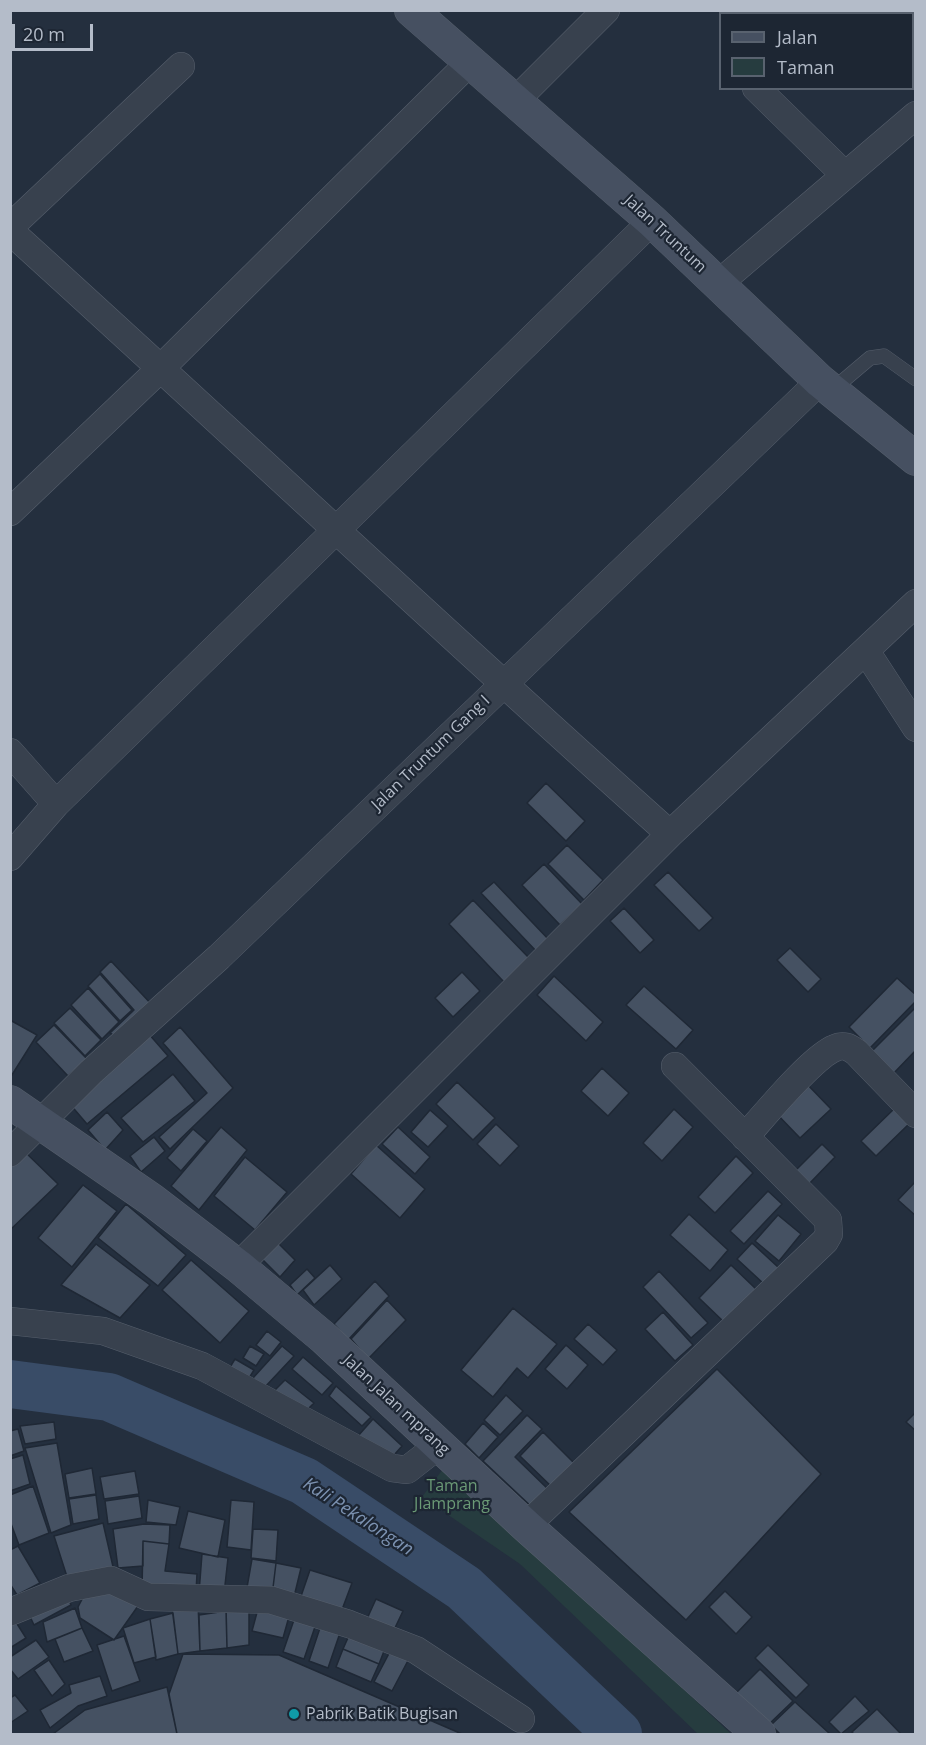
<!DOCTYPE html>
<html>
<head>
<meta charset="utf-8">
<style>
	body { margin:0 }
	#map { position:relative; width:926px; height:1745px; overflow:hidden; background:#242f3e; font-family:"Open Sans",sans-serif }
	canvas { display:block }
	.frame { position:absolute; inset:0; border:12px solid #b4bcc9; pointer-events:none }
	.legend { position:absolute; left:719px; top:12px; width:195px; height:78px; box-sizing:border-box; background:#1d2633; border:2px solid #59626f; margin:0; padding:8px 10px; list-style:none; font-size:18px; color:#b4bcc9 }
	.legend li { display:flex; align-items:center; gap:12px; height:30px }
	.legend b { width:30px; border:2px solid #59626f }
	.scale { position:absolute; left:12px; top:24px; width:81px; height:27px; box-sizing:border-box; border:3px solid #b4bcc9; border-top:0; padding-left:8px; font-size:18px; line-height:21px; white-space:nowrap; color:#b4bcc9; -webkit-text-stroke:4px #1d2633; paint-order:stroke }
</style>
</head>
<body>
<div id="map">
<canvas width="926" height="1745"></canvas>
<div class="frame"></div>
<ul class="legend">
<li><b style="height:8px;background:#465061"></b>Jalan</li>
<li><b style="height:16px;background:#263c3f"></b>Taman</li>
</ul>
<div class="scale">20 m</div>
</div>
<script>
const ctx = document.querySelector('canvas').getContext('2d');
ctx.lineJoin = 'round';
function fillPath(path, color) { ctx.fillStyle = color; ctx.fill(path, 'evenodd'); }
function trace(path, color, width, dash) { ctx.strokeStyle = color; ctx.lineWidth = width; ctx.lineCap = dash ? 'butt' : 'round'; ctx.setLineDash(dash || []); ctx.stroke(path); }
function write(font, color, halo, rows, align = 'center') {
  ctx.font = font + ' "Open Sans",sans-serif'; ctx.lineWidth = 4.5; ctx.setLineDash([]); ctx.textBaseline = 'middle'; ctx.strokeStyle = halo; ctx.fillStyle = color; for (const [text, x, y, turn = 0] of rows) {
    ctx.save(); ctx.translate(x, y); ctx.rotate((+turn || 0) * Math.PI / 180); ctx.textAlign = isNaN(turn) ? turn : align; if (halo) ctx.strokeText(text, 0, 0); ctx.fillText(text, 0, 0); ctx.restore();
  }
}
fillPath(new Path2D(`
	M446 1465 730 1733 698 1734 520 1564 422 1497Z`), '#263c3f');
trace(new Path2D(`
	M10 1384 109 1397 304 1481 464 1588 618 1734`), '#394c67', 48);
const building = new Path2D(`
	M546 783 585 821 566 841 527 803Z
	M567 845 603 880 584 900 548 864Z
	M544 864 582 904 560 925 522 885Z
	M668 872 713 918 699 931 654 885Z
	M494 882 550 941 538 953 481 893Z
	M473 900 529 958 504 982 449 924Z
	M624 908 654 940 640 953 610 921Z
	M790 948 821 979 808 992 777 960Z
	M111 961 154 1007 121 1040 110 1033 134 1010 100 972Z
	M462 972 480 991 453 1017 435 998Z
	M100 974 132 1010 120 1021 88 986Z
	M554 976 603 1022 586 1041 537 995Z
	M897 978 916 995V1001L870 1048 849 1027Z
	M644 986 693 1030 676 1049 626 1005Z
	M88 988 119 1022 102 1039 71 1005Z
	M916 1007V1050L891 1076 869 1054Z
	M70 1008 101 1040 85 1056 54 1023Z
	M10 1020 37 1035 10 1078Z
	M54 1025 87 1059 68 1076 36 1042Z
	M180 1027 233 1088 170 1149 159 1137 207 1093 163 1043Z
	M148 1033 168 1056 87 1124 69 1103Z
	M602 1068 629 1093 608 1116 581 1091Z
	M173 1074 195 1101 143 1142 121 1118Z
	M804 1081 831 1109 800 1138 774 1111Z
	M457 1082 495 1118 473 1140 436 1104Z
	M897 1106 912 1121 876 1156 861 1141Z
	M674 1109 693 1127 662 1161 643 1143Z
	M430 1110 448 1126 428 1147 411 1132Z
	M107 1112 123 1130 105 1150 88 1130Z
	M496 1124 519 1146 500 1166 477 1144Z
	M221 1127 247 1150 199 1210 171 1186Z
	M398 1127 430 1157 415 1174 382 1144Z
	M193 1129 207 1141 181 1171 167 1158Z
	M154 1137 165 1151 141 1172 130 1156Z
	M822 1144 835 1157 807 1186 793 1173Z
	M376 1145 425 1189 400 1218 351 1174Z
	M24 1151 58 1184 10 1230V1164Z
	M736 1156 753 1173 715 1213 698 1197Z
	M245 1157 287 1192 255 1230 214 1196Z
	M916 1181V1216L898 1200Z
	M83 1185 117 1211 72 1267 38 1238Z
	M768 1191 782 1204 744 1244 730 1231Z
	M126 1204 186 1255 158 1286 98 1238Z
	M689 1214 728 1250 710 1271 670 1235Z
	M778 1215 801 1234 779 1261 755 1241Z
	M277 1242 295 1260 280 1277 261 1258Z
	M752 1243 779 1268 764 1284 737 1259Z
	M96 1244 150 1285 120 1318 61 1285Z
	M191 1260 249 1311 220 1343 162 1290Z
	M330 1265 342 1279 314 1305 303 1290Z
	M731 1265 757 1290 725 1323 699 1298Z
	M307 1269 315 1278 297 1295 290 1285Z
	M659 1271 708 1323 691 1338 643 1287Z
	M375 1281 389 1296 348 1340 334 1324Z
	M387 1300 406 1320 368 1359 351 1339Z
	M513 1308 557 1344 528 1378 517 1368 493 1397 461 1370Z
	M663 1312 693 1345 675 1361 645 1329Z
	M588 1324 617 1350 603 1365 574 1339Z
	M267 1331 281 1342 270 1356 256 1345Z
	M566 1345 588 1365 567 1389 545 1369Z
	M250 1346 264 1354 256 1366 243 1358Z
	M282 1346 294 1356 264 1388 253 1378Z
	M303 1357 333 1383 322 1395 292 1369Z
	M235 1359 254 1370 243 1388 224 1377Z
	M717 1369 821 1474 686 1620 569 1512Z
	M285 1380 314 1403 304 1413 274 1391Z
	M336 1386 371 1417 362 1426 329 1396Z
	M506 1395 523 1411 500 1435 484 1420Z
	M916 1412V1431L906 1422Z
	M527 1415 542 1429 515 1457 553 1494 535 1510 483 1461Z
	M373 1419 402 1446 387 1463 358 1436Z
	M54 1422 56 1439 25 1444 20 1426Z
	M483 1423 498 1437 479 1458 465 1444Z
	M18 1429 24 1451 10 1456V1431Z
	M543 1432 577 1466 554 1489 520 1456Z
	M57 1443 71 1525 51 1533 25 1448Z
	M23 1455 30 1484 10 1491V1459Z
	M92 1468 96 1494 69 1498 65 1474Z
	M135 1471 139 1494 104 1499 100 1477Z
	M33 1486 49 1533 19 1545 10 1521V1495Z
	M96 1495 99 1519 73 1524 69 1499Z
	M139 1496 142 1518 108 1524 105 1501Z
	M148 1500 180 1507 176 1525 146 1522Z
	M231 1500 254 1502 251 1550 227 1547Z
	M188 1511 225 1520 218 1557 179 1548Z
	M103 1523 114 1571 69 1583 54 1536Z
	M144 1524 170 1525 169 1544 143 1541V1566L118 1568 113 1529Z
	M253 1529 278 1530 276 1561 251 1558Z
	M143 1541 169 1544 165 1571 197 1574 196 1592 142 1590Z
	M18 1546 40 1583 17 1595 10 1584V1550Z
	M202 1554 228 1558 224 1594 199 1593Z
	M252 1559 276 1563 272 1596 246 1593Z
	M276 1563 301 1568 293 1601 272 1596Z
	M310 1570 352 1583 340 1615 299 1602Z
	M89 1586H118L138 1606 114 1640 80 1618 78 1607Z
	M725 1591 752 1617 736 1634 709 1607Z
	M66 1592 71 1605 34 1625 26 1608Z
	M376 1599 403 1611 393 1632 366 1621Z
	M198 1603 200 1651 178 1654 172 1608Z
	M249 1604V1645L227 1648 226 1605Z
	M259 1605 290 1613 283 1638 252 1631Z
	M75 1608 82 1628 47 1642 43 1622Z
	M226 1611 227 1648 200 1651 199 1615Z
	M173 1613 178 1654 156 1660 150 1619Z
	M296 1614 317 1621 304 1659 283 1652Z
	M14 1619 26 1638 10 1648V1621Z
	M150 1619 156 1657 134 1663 123 1628Z
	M322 1622 342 1627 328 1668 309 1661Z
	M82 1628 93 1651 64 1662 55 1639Z
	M351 1631 386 1646 379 1664 343 1649Z
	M124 1636 140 1681 112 1691 97 1645Z
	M36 1640 49 1657 18 1679 10 1669V1657Z
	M394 1644 412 1653 392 1691 374 1682Z
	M768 1645 809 1685 796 1698 755 1658Z
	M343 1649 379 1664 371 1682 336 1667Z
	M183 1654 279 1655 462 1734H177L169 1694Z
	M49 1660 65 1684 52 1696 34 1670Z
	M760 1669 793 1701 767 1726 736 1693Z
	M100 1676 107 1696 78 1706 50 1728 40 1710 71 1693 69 1685Z
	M167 1687 177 1734H53L85 1710Z
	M15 1695 28 1711 10 1723V1698Z
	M855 1696 869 1711 841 1734 829 1722Z
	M795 1702 830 1734H780L771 1725Z
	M877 1709 901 1734H854L852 1732Z`);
fillPath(building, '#455162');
trace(building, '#1f2835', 1.5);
const lane = new Path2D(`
	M831 391 870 358 884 356 916 379`);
const street = new Path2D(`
	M901 10 905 14
	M756 88 845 175
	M515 101 606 10
	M10 227 181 66
	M10 231C231 431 448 636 670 834
	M718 284 916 115
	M10 512 161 368 470 62
	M866 651 916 728
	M10 752 56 804
	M10 857 56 804 652 221
	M745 1137C764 1116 812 1057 835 1048 843 1044 849 1047 856 1052L916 1114
	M10 1153 91 1072 219 957 820 381
	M238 1266 670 834 916 603
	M10 1321 103 1331 202 1366 392 1468 407 1470 439 1445
	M526 1526 825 1241 829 1234 828 1220 675 1066
	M10 1612 69 1588 111 1580 148 1597 271 1600 349 1624 416 1650 521 1719`);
const secondary = new Path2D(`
	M411 10 652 221 820 381 916 459
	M10 1102 152 1200 238 1266 324 1338 526 1526 759 1734`);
trace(lane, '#565f6c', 15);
trace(street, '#565f6c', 28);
trace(secondary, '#565f6c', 34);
trace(lane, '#38414e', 14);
trace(street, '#38414e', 27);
trace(secondary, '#465061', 33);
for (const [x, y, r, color] of [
	[294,1714,6,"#0f9aa8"]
]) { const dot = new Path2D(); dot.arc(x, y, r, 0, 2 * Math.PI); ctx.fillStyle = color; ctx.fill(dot); trace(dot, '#1d2633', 2); }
write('16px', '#b4bcc9', '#1d2633', [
	["Jalan Truntum",665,234,43],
	["Jalan Truntum Gang I",431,753,-44],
	["Jalan Jalan mprang",396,1405,43]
]);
write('16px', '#6b9a76', '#1d2633', [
	["Taman",452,1486],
	["Jlamprang",452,1504]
]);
write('16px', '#b4bcc9', '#1d2633', [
	["Pabrik Batik Bugisan",306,1714]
], 'left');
write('italic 18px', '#7c92b1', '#1d2633', [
	["Kali Pekalongan",358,1517,33]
]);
</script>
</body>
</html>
